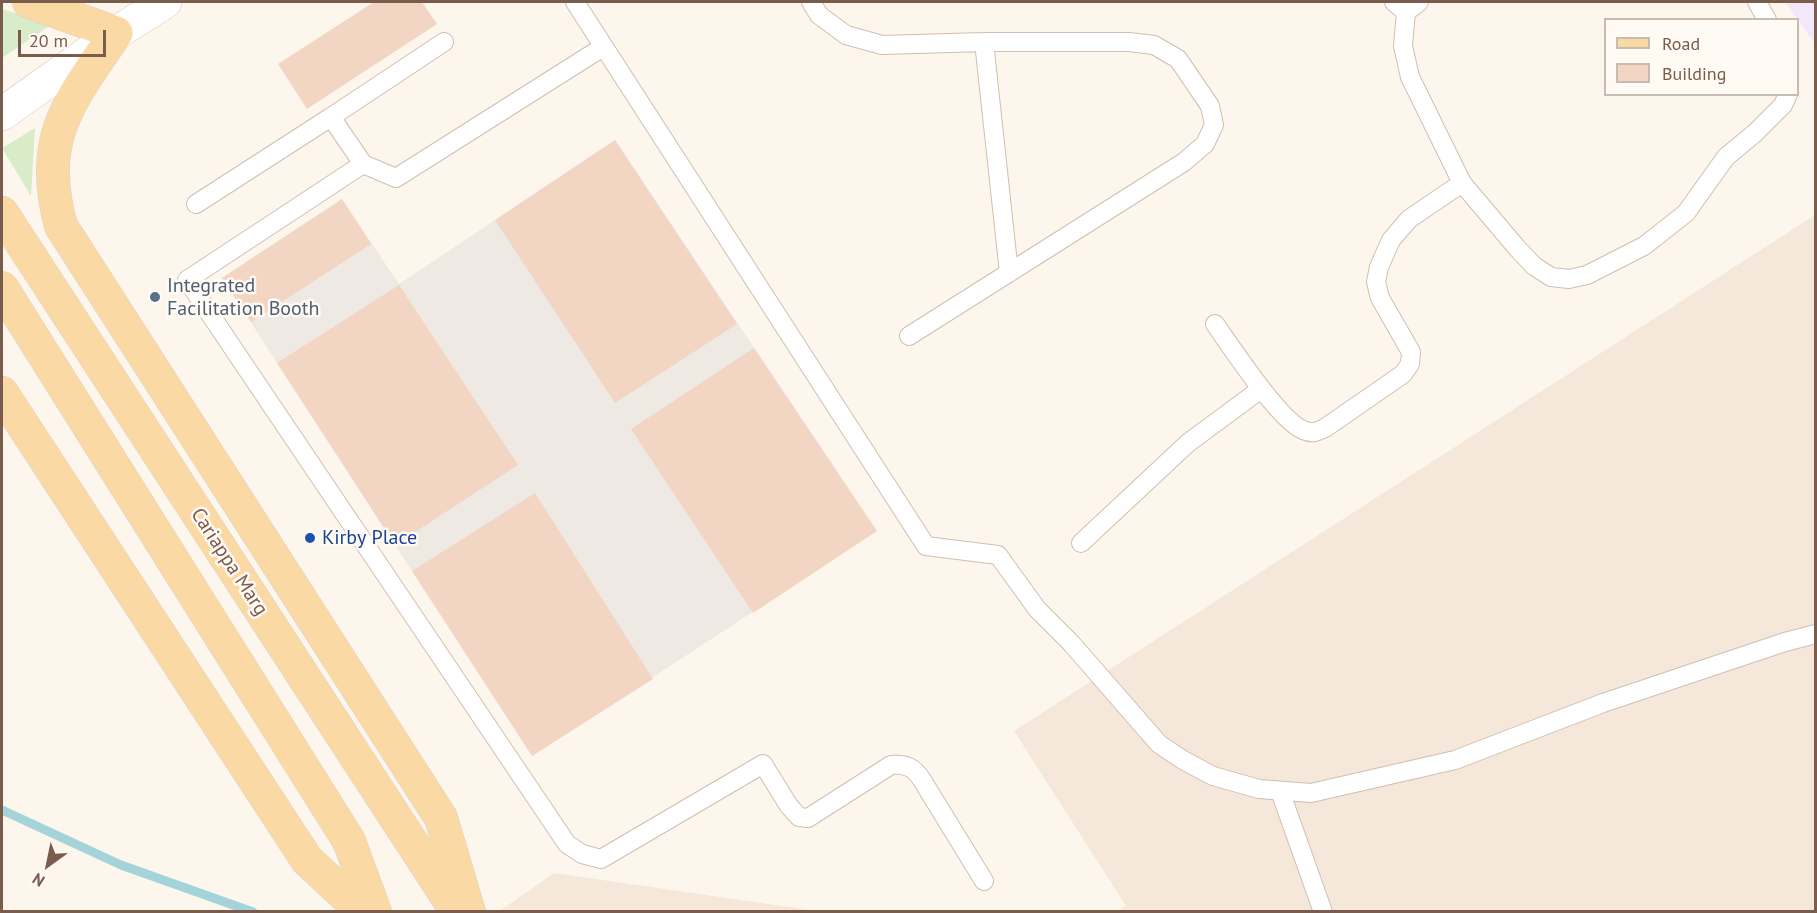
<!DOCTYPE html>
<html>
<head>
<meta charset="utf-8">
<style>
	body { margin:0 }
	#map { position:relative; width:1817px; height:913px; overflow:hidden; background:#fdf6ec; font-family:"PT Sans",sans-serif }
	canvas { display:block }
	.frame { position:absolute; inset:0; border:3px solid #7a5c4d; pointer-events:none }
	.legend { position:absolute; left:1604px; top:18px; width:195px; height:78px; box-sizing:border-box; background:#fffaf3; border:2px solid #cabbb1; margin:0; padding:8px 10px; list-style:none; font-size:18px; color:#7a5c4d }
	.legend li { display:flex; align-items:center; gap:12px; height:30px }
	.legend b { width:30px; border:2px solid #cabbb1 }
	.north { position:absolute; left:18px; top:835px; width:60px; height:60px; -webkit-text-stroke:4px #fffaf3; paint-order:stroke; rotate:213deg; font-size:16px; font-weight:700; line-height:24px; text-align:center; color:#7a5c4d }
	.north::after { content:''; display:block; margin:auto; width:21px; height:27px; background:#7a5c4d; clip-path:polygon(50% 0,100% 100%,50% 72%,0 100%) }
	.scale { position:absolute; left:18px; top:30px; width:88px; height:27px; box-sizing:border-box; border:3px solid #7a5c4d; border-top:0; padding-left:8px; font-size:18px; line-height:21px; white-space:nowrap; color:#7a5c4d; -webkit-text-stroke:4px #fffaf3; paint-order:stroke }
</style>
</head>
<body>
<div id="map">
<canvas width="1817" height="913"></canvas>
<div class="frame"></div>
<ul class="legend">
<li><b style="height:8px;background:#fbd9a5"></b>Road</li>
<li><b style="height:16px;background:#f3d5c3"></b>Building</li>
</ul>
<div class="north">N</div>
<div class="scale">20 m</div>
</div>
<script>
const ctx = document.querySelector('canvas').getContext('2d');
ctx.lineJoin = 'round';
function fillPath(path, color) { ctx.fillStyle = color; ctx.fill(path, 'evenodd'); }
function trace(path, color, width, dash) { ctx.strokeStyle = color; ctx.lineWidth = width; ctx.lineCap = dash ? 'butt' : 'round'; ctx.setLineDash(dash || []); ctx.stroke(path); }
function write(font, color, halo, rows, align = 'center') {
  ctx.font = font + ' "PT Sans",sans-serif'; ctx.lineWidth = 5; ctx.setLineDash([]); ctx.textBaseline = 'middle'; ctx.strokeStyle = halo; ctx.fillStyle = color; for (const [text, x, y, turn = 0] of rows) {
    ctx.save(); ctx.translate(x, y); ctx.rotate((+turn || 0) * Math.PI / 180); ctx.textAlign = isNaN(turn) ? turn : align; if (halo) ctx.strokeText(text, 0, 0); ctx.fillText(text, 0, 0); ctx.restore();
  }
}
fillPath(new Path2D(`
	M1815 215V911H1119L1126 906 1014 731Z
	M554 873 817 911H502L501 910Z`), '#f5e8da');
fillPath(new Path2D(`
	M615 140 877 531 532 756 222 278 342 199 399 284Z`), '#efe9e4');
fillPath(new Path2D(`
	M1785 2H1815V44Z`), '#f3e8fa');
fillPath(new Path2D(`
	M2 9 52 24 2 58Z
	M35 128 31 196 2 148Z`), '#d8ecc9');
trace(new Path2D(`
	M2 810 121 865 253 912`), '#a5d3da', 9);
fillPath(new Path2D(`
	M374 2H422L437 24 307 109 278 64Z
	M615 140 737 324 615 403 495 220Z
	M342 199 371 244 251 322 222 278Z
	M399 285 518 465 395 545 277 363Z
	M754 348 877 531 753 613 631 429Z
	M535 493 653 679 532 756 412 571Z`), '#f3d5c3');
const lane = new Path2D(`
	M575 2 926 546 998 555 1037 609 1071 643 1159 744 1183 760 1213 776 1259 789 1311 793 1455 760 1603 703 1785 642 1816 634
	M811 2 819 15 846 35 882 45 984 42H1129L1154 45 1178 59 1210 106 1214 125 1205 144 1184 162 909 336
	M1394 2 1406 12 1419 2
	M1757 2 1767 20
	M1406 12 1403 46 1410 77 1462 183 1517 248 1534 266 1551 277 1569 279 1587 275 1644 246 1686 213 1726 157 1755 133 1783 105 1788 94
	M984 42 1009 273
	M603 47 396 178 363 164 187 280 567 844 582 854 601 859 763 764 789 806 799 817 808 818 891 765C906 764 914 767 922 780L984 881
	M363 164 331 117 444 42
	M196 204 331 117
	M1215 324C1232 348 1279 420 1303 430 1312 434 1317 432 1325 428L1403 374 1410 364 1411 352 1380 298 1376 282 1379 267 1391 240 1409 219 1462 183
	M1081 543 1188 443 1261 389
	M1280 791 1323 912`);
const secondary = new Path2D(`
	M2 114 116 33 165 2`);
const primary = new Path2D(`
	M29 2 116 33C69 103 37 137 61 226L441 818 469 912
	M2 213 457 912
	M2 288 349 841 375 912
	M2 393 307 860 363 912`);
trace(lane, '#d1beb0', 20);
trace(secondary, '#d6c0b0', 34);
trace(primary, '#dad1cd', 34);
trace(lane, '#fff', 18);
trace(secondary, '#fff', 33);
trace(primary, '#fbd9a5', 33);
for (const [x, y, r, color] of [
	[155,297,6,"#5c6f8a"],
	[310,538,6,"#1a4fb4"]
]) { const dot = new Path2D(); dot.arc(x, y, r, 0, 2 * Math.PI); ctx.fillStyle = color; ctx.fill(dot); trace(dot, '#fffaf3', 2); }
write('20px', '#4e5e75', '#fffaf3', [
	["Integrated",167,286],
	["Facilitation Booth",167,309]
], 'left');
write('20px', '#164399', '#fffaf3', [
	["Kirby Place",322,538]
], 'left');
write('20px', '#7a5c4d', '#fffaf3', [
	["Cariappa Marg",229,562,57]
]);
</script>
</body>
</html>
